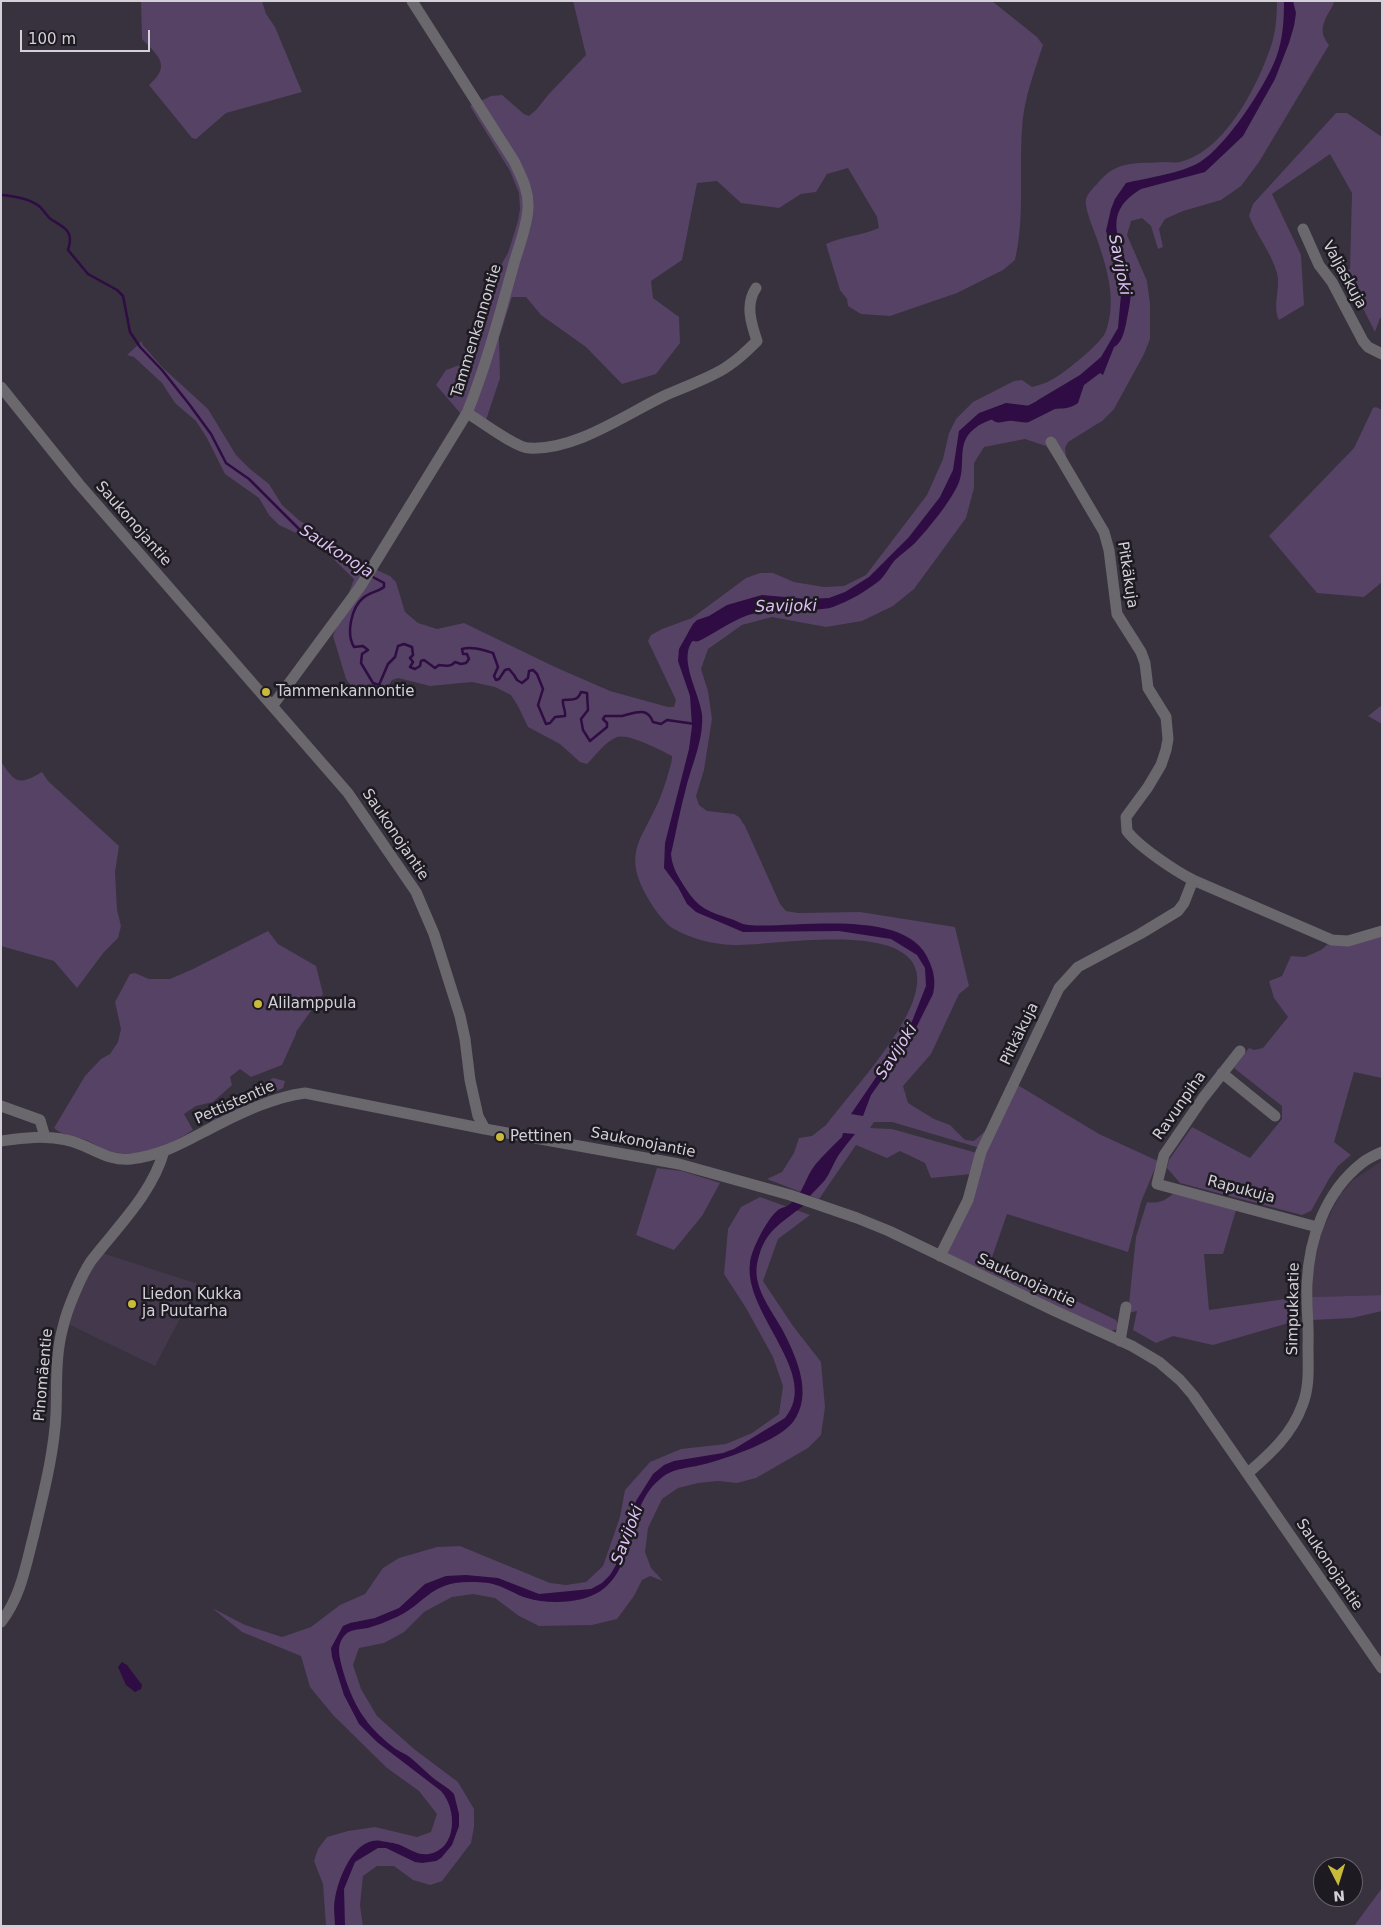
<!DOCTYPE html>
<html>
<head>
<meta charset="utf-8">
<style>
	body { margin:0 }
	#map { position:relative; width:1383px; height:1927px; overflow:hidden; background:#38313e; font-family:"DejaVu Sans",sans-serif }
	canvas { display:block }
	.frame { position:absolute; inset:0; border:2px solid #d4d0d8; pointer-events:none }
	.north { position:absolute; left:1313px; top:1857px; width:50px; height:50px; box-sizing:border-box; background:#1e1a21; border:1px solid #67636a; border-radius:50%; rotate:175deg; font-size:14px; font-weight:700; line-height:20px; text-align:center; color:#d4d0d8 }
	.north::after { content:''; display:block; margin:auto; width:18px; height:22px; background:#caba3a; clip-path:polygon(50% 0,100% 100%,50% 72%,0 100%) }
	.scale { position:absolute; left:20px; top:30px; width:130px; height:22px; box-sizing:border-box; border:2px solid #d4d0d8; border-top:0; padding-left:6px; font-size:15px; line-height:18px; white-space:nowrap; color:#d4d0d8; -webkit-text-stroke:4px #1e1a21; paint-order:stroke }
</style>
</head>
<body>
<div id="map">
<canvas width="1383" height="1927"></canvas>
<div class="frame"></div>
<div class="north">N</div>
<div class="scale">100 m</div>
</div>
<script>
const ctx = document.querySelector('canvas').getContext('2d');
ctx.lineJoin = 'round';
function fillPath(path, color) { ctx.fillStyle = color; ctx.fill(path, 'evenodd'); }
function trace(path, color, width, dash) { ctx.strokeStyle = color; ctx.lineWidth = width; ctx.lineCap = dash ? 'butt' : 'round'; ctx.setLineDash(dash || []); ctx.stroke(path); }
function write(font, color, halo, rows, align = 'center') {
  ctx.font = font + ' "DejaVu Sans",sans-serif'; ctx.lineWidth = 5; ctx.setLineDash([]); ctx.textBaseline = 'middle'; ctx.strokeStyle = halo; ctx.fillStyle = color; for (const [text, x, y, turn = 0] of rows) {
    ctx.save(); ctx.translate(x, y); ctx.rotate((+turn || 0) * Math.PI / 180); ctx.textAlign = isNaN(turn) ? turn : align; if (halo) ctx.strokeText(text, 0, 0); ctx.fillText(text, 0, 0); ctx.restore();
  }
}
fillPath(new Path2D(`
	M1382 1161V1295L1312 1297 1313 1267 1322 1230 1332 1210 1340 1195 1353 1180Z
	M102 1253 198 1284 155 1366 66 1323 92 1269Z`), '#44394c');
fillPath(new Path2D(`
	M141 1H262L266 14 275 27 302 92 226 113 196 139 192 138 149 85C172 65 158 56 142 39Z
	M573 1H992L1037 37 1043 45C1034 73 1023 101 1022 130 1019 173 1025 218 1015 260L1003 270 957 293 890 316 861 314 848 306 847 299 840 290 826 244C844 236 860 236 879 228L877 217 848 168 827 174 816 192 801 194 779 208 741 203 717 181 697 183 682 260 651 281 653 298 679 317 680 343 656 374 622 384 586 347 541 315 526 297H512L499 338 500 378 483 429 461 414 436 385 446 370 465 363 474 351 482 333 489 288 495 275 508 253 518 221 520 209 519 193 510 171 470 106 491 96 502 95 524 114 529 116 537 109 548 95 586 55Z
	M1277 1H1332L1334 3C1326 19 1316 29 1329 45L1259 162 1241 186 1221 200 1183 211 1165 219 1159 229 1163 247 1158 249 1151 226 1142 218 1131 221 1127 235 1147 281 1150 304V339L1144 354 1114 409 1102 421 1068 442 1065 448 1067 464 1061 468 1046 446 1025 439 984 447 974 463V488L966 518 914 589 893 606 862 621 826 627 772 617 742 625 708 649 701 669 708 691 712 719 704 770 696 796 699 805 707 811 734 814 739 817 745 826 780 904 786 911 798 913 860 912 955 927 969 986 959 994 931 1054 903 1086 908 1103 934 1119 950 1125 965 1140 974 1141 984 1132 987 1133 980 1148 892 1122H874L870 1128 892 1129 977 1153 972 1174 931 1178 925 1163 900 1151 887 1158 856 1145 819 1199 767 1179 782 1172 794 1153 799 1138 812 1136 826 1125C853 1090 898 1041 913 1001 947 911 775 947 732 945 713 944 691 939 674 929 661 922 644 894 639 880 629 851 641 838 653 813 659 802 663 790 667 778 669 770 672 763 672 756 661 750 628 733 617 737 605 742 596 755 587 764L580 762 560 744 528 727 518 706 511 695 495 687 472 682 430 686 398 678 392 680 385 691 376 696 366 695 352 687 346 679 333 636 354 579 321 547 305 537 279 525 269 515 259 498 225 474 207 438 196 421 175 403 162 383 134 357 127 355 142 341V344L162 367 208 409 236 455 250 469 269 484 282 505 300 521 311 527 364 564 390 576 396 582 405 612 418 623 437 629 464 623 555 667 610 691 668 707H674L676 700 648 641 651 635 662 629 692 618 746 578 760 573H773L794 582 824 587 844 586 866 575 927 495 943 459 949 433 956 419 973 402 1014 381 1022 380 1032 387C1039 385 1047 383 1053 379 1064 373 1103 342 1106 331 1117 300 1107 268 1097 239 1094 230 1084 208 1086 199 1088 193 1093 188 1097 184 1117 159 1136 164 1165 162 1170 162 1176 163 1180 162 1226 151 1259 83 1272 43 1276 30 1277 14 1277 1Z
	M1336 113H1347L1382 137V318H1380L1375 332 1345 273 1350 269 1352 193 1330 154 1272 194 1301 255 1304 305 1279 320C1272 306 1281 288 1277 273 1271 252 1257 236 1249 216L1253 204Z
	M1376 407 1382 410V582L1364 597 1317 593 1269 536 1354 448 1373 408Z
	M1382 705V724L1368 716Z
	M1 762C16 783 18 786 42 772L48 781 119 846 115 872 117 910 121 926 118 938 104 952 77 988 54 961 1 946Z
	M268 931 278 944 316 966 323 994 296 1032V1034L282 1065 251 1077 240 1069 230 1077 232 1085 213 1102 196 1106 184 1114 193 1130C166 1147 138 1160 106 1150 99 1148 93 1143 86 1140 73 1135 65 1137 54 1128L85 1076 101 1059 110 1054 118 1042 121 1029 115 1002 130 974 135 973 149 979H170L193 969Z
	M1382 935V1078L1354 1072 1334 1142 1351 1155 1338 1166 1329 1179 1311 1211 1302 1215 1180 1183 1167 1168 1169 1160 1192 1127 1250 1158 1282 1119V1106L1234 1068 1249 1048 1254 1050 1263 1048 1288 1017 1274 998 1269 981 1282 976 1291 956 1305 957 1321 950 1329 943Z
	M273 1078 285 1081 283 1088 210 1123 214 1114Z
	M1016 1084 1099 1134 1158 1161 1141 1202 1128 1252 1007 1214 991 1260 1116 1320 1118 1324 1117 1329 1108 1332 946 1253 982 1159Z
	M657 1168 682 1171 720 1183 702 1216 674 1250 636 1235Z
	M1173 1194 1236 1210 1223 1254H1204L1209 1310 1292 1298V1322L1213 1345 1173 1336 1156 1343 1133 1330 1137 1311 1128 1313 1136 1237 1147 1202C1158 1204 1164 1201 1173 1194Z
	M760 1197 810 1215 778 1239 763 1281 793 1326 821 1362 825 1407 821 1435 808 1448 756 1478 737 1483 718 1481 698 1483 678 1488 662 1499 648 1528 645 1552 651 1568 663 1581 650 1576 642 1580 634 1596 617 1619 592 1625 539 1626 519 1616 495 1598 473 1594 452 1597 424 1612 404 1632 384 1643 359 1648 353 1665 361 1689 377 1716 414 1749 458 1782 474 1809V1827L471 1843 442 1881 430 1885 413 1880 394 1866H377L363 1876 360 1905 363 1926H326L323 1884 314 1861 318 1849 327 1837 348 1831 375 1827 417 1837 431 1832 437 1814 419 1791 387 1768 333 1715 310 1687 301 1656 242 1632 212 1608 245 1625 282 1637 311 1627 340 1605 365 1594 383 1568 399 1558 437 1547 460 1546 550 1583 566 1585 586 1582 603 1566 620 1517 625 1490 650 1462 681 1449 726 1444 752 1433 779 1414 783 1386 773 1357 746 1308 724 1274 728 1229 741 1207Z
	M1382 1295V1311L1352 1318 1313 1320 1312 1297Z
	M1382 1888V1926H1354Z`), '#554264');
fillPath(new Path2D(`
	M1284 1H1293L1296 13 1294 26 1289 43 1275 79 1243 136 1205 172 1141 189C1093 218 1130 249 1131 289 1131 300 1128 313 1126 324 1124 332 1122 343 1114 347L1103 375 1100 373 1084 385 1078 403C1065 412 1053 407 1038 409 1032 410 1026 413 1019 414 1003 417 987 418 974 429 956 443 966 464 959 482 952 500 929 528 915 543 909 549 901 554 895 560 889 567 885 576 879 581 865 592 849 601 833 607 820 611 808 609 795 608 762 604 737 606 710 628 704 632 693 638 690 645 681 664 699 693 702 714 704 739 692 764 686 788 680 810 676 832 671 854 672 868 679 878 686 889 699 909 710 912 731 919 737 921 743 925 749 925 794 929 908 906 929 961 934 972 936 982 933 994L910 1040 871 1095 863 1116 851 1114 909 1029 926 986 925 968 917 955 891 939 839 931 743 932 696 912 687 904 678 887 664 868 665 843 689 749 692 726 690 696 678 661 679 649 693 624 697 620 709 616 727 605 762 595 807 599 829 598 845 592 869 577 909 537 940 497 953 470 959 431 979 413 1006 403 1031 406 1038 400 1080 375 1101 357 1118 328 1122 284 1106 231 1111 209 1115 199 1126 183C1146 178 1183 173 1200 162 1226 146 1265 87 1276 58 1283 39 1284 21 1284 1Z
	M843 1133 855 1134C849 1141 843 1149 838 1156 833 1164 830 1173 825 1180 820 1186 814 1191 810 1196 806 1201 804 1206 799 1209 777 1226 763 1233 757 1264 753 1288 771 1309 782 1329 796 1356 814 1394 793 1422 778 1441 728 1458 705 1464 687 1469 673 1467 659 1480 620 1513 641 1584 582 1599 565 1603 543 1603 527 1598 516 1595 507 1588 496 1585 488 1582 478 1582 469 1582 428 1582 425 1606 392 1619 385 1622 378 1625 371 1627 363 1630 351 1628 345 1635 335 1646 340 1658 343 1671 353 1705 366 1726 393 1747 399 1752 407 1754 412 1759 419 1765 425 1771 432 1777 439 1783 448 1787 454 1794L459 1814V1826L452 1845 441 1858 436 1861 422 1863 415 1862 386 1848H378L355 1862 344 1889 345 1926H335C335 1917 333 1907 335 1899 338 1878 355 1836 381 1841 387 1842 395 1843 400 1845 410 1849 418 1856 429 1854 458 1849 457 1808 441 1791L377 1742 359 1724 344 1695 332 1657 331 1648 343 1626 350 1623 375 1618 399 1608 425 1584 446 1576 466 1575 498 1578 539 1594 591 1589 602 1583 610 1575 616 1565 621 1539 636 1501 653 1474 664 1465 674 1461 723 1453 734 1449 785 1418C822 1374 743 1314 750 1263 751 1250 767 1219 778 1210 782 1207 788 1207 791 1203 803 1194 806 1176 815 1165 823 1155 833 1146 842 1137Z
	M122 1662 127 1665 142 1685 141 1689 135 1692 126 1685 118 1667Z`), '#2f0c43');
trace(new Path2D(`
	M1 195C14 196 28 198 39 206 44 210 47 217 52 220 66 228 74 232 68 250L88 274 117 290 123 296 130 332 140 347 162 370 189 404 211 434 226 463 249 479 299 529 334 549 365 572
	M371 576 384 583V587C378 592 369 592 363 598 351 608 346 634 354 647L363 646 368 650 362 654 361 663 373 683 379 685 388 664 395 657 398 646 404 644 412 647 413 655 410 658 413 662 410 667 415 669 420 666 421 661 424 660 435 668 439 665C445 666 451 667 455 662L461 664 466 663 469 659 467 654H463L462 649C472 646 483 650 493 653L498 667 494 676 496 680 499 679 505 670 509 669 514 675 517 680 522 683 528 678 529 671 533 670 537 674 543 689 538 705 546 724 550 723 555 717 565 716C566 710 562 706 563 700 572 699 577 702 581 692L587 693 588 710 581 719 583 730 590 741 607 727V723L603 719 605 716C611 716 617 716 622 716 635 713 647 706 653 722L661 724 667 720 695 724`), '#2f0c43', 2.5);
trace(new Path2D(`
	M998 415 1010 413 1026 415 1056 400
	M696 634C718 623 742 603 768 605`), '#2f0c43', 15);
trace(new Path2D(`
	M1303 229 1319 265 1332 282 1363 341 1368 347 1382 354
	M1 387 79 484 348 793 416 892 434 934 460 1016 465 1039 470 1080 478 1116 485 1129 679 1164 790 1195 857 1218 889 1231 1053 1310 1132 1346 1159 1362 1180 1380 1193 1395 1382 1668
	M467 413C481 421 516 448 529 448 575 451 626 414 666 395 684 387 713 377 728 366 739 359 748 350 757 341 751 323 745 304 756 288
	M1051 442 1104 532 1109 550 1117 614 1141 652 1145 663 1148 688 1166 717 1168 739 1166 750 1161 765 1148 787 1126 817 1127 831C1138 846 1175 871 1193 880
	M273 705 360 587 467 413C486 366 499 317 513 267 518 248 527 228 528 208 529 190 521 176 514 161L412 1
	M1240 1051 1203 1098 1164 1155 1157 1184 1317 1227
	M1222 1073 1275 1116
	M1 1106 40 1120 45 1137
	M1 1141C23 1138 44 1135 66 1140 89 1144 106 1162 131 1159 164 1155 186 1141 215 1126 243 1112 274 1097 305 1093L485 1129
	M940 1256 968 1200 981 1152 1059 988 1078 967 1140 934 1178 911 1184 903 1193 880 1332 940 1348 941 1382 931
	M1120 1341 1126 1307
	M1248 1473C1270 1454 1292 1434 1302 1406 1310 1387 1308 1366 1308 1346 1309 1325 1306 1305 1307 1284 1309 1239 1325 1192 1362 1163 1368 1158 1375 1155 1382 1152
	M1 1622C21 1597 26 1564 34 1534 43 1495 54 1454 56 1414 57 1386 55 1355 63 1327 67 1309 81 1276 91 1261 117 1227 152 1194 164 1151`), '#6a676d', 11);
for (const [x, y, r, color] of [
	[266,692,5,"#caba3a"],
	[258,1004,5,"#caba3a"],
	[500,1137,5,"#caba3a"],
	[132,1304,5,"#caba3a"]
]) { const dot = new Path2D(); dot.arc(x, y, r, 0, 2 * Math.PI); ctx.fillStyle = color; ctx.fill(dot); trace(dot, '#1e1a21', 2); }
write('15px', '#d4d0d8', '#1e1a21', [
	["Valjaskuja",1344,275,61],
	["Tammenkannontie",477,331,-73],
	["Saukonojantie",133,524,49],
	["Pitkäkuja",1127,575,81],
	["Saukonojantie",395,835,56],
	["Pitkäkuja",1020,1034,-64],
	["Pettistentie",235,1103,-24],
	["Ravunpiha",1180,1106,-55],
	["Saukonojantie",643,1143,11],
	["Rapukuja",1241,1190,15],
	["Saukonojantie",1026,1281,25],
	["Simpukkatie",1294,1309,-89],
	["Pinomäentie",44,1375,-85],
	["Saukonojantie",1329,1565,56]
]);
write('15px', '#d4d0d8', '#1e1a21', [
	["Tammenkannontie",276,692],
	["Alilamppula",268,1004],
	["Pettinen",510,1137],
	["Liedon Kukka",142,1295],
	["ja Puutarha",142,1312]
], 'left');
write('italic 16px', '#dfc1f6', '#1e1a21', [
	["Savijoki",1119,265,79],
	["Saukonoja",336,552,33],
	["Savijoki",786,607,-1],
	["Savijoki",897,1052,-57],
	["Savijoki",628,1535,-69]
]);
</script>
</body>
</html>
